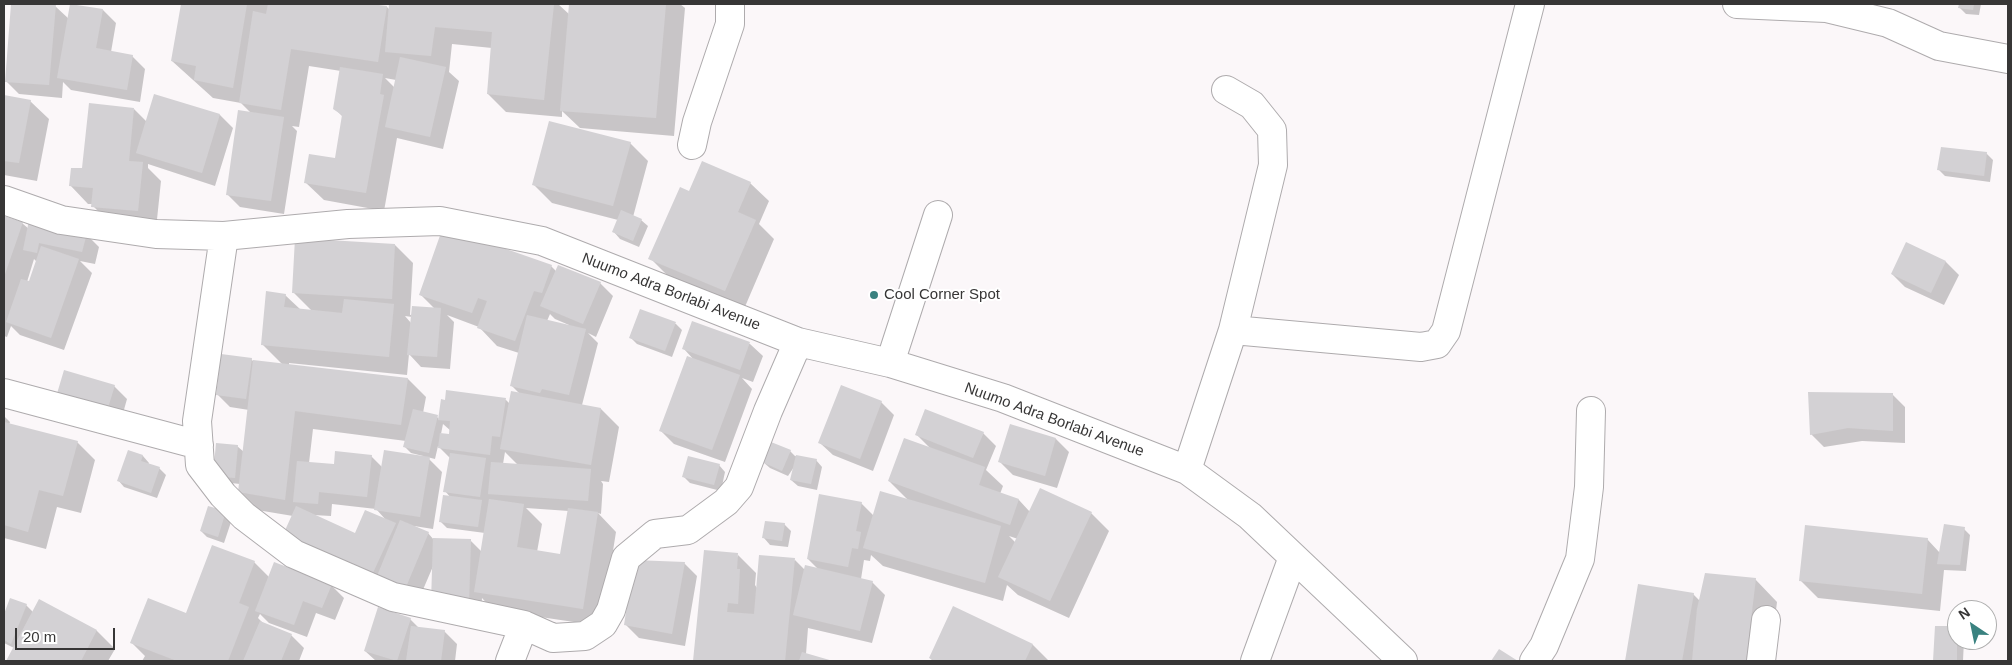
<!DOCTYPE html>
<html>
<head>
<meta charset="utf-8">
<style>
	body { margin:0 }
	#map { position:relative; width:2012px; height:665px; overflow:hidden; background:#fbf7f9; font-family:Helvetica,sans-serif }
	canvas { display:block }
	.frame { position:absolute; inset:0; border:5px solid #373636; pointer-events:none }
	.north { position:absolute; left:1947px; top:600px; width:50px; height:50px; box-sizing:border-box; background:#fff; border:1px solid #afafaf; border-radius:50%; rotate:326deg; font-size:14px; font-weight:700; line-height:20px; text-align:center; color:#373636 }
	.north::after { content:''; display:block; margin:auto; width:18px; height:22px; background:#3a8280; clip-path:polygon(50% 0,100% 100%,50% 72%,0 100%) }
	.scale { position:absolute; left:15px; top:628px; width:100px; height:22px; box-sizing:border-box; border:2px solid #373636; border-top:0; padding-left:6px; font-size:15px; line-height:18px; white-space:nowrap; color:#373636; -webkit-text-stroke:4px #fff; paint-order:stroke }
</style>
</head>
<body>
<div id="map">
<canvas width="2012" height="665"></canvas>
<div class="frame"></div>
<div class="north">N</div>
<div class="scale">20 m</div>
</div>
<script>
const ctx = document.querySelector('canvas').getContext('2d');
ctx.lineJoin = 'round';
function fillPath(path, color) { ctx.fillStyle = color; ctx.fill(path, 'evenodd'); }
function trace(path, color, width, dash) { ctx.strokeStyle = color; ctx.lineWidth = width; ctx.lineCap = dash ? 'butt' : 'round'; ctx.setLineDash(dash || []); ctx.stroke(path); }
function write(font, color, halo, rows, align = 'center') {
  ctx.font = font + ' Helvetica,sans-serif'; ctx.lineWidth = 4; ctx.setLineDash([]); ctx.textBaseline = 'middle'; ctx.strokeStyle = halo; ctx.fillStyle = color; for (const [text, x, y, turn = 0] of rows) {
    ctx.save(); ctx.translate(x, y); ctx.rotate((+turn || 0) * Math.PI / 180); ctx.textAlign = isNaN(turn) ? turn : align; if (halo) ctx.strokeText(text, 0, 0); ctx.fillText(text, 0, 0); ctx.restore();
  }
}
fillPath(new Path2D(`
	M13 4 55 6 69 19 103 10 116 23 111 52 132 56 145 69 140 102 71 90 63 82 62 98 19 94 6 81Z
	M183 4H363L387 7 390 10V4H558L570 15 571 4H680L685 8 674 136 580 128 562 111V117L506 112 488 94 492 48 452 44 449 72 459 81 443 149 397 138 384 211 324 200 305 182 336 159 343 117 334 108 341 71 309 66 299 127 292 126 297 131 284 214 240 207 227 194 251 113 241 103 213 98 172 61ZM385 78 396 80 395 88Z
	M1960 4H1981L1979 15 1966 14 1959 7Z
	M4 96 30 101 49 119 37 181 4 175Z
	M155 96 220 115 233 128 215 186 148 164V168L161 181 156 229 111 224 93 206V204H88L70 185 134 109 147 122Z
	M630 143 648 161 633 217 641 220 648 226 639 247 620 239 614 232 618 220 552 203 534 185Z
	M1986 153 1993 160 1990 182 1945 176 1939 170Z
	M750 183 769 201 759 224 774 239 744 309 668 276 650 258 689 193Z
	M4 217 22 223 29 229 86 234 99 247 95 264 80 261 92 273 64 350 20 335 11 326 7 337 4 336ZM34 259 37 262 30 283 27 282Z
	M1906 244 1946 262 1959 275 1944 305 1905 287 1892 274Z
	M395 245 413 263 410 315 435 309 420 294 551 266 557 272 559 266 600 283 613 296 596 337 588 333 598 343 582 405 601 409 619 427 609 482 601 481 603 484 601 514 598 513 616 532 601 626 493 610 482 598 481 616 434 564 419 599 392 588 293 516 257 510 239 492 240 484 221 482 237 446 244 452 249 410 230 407 217 394 251 359 254 362 283 365 262 344 285 295 301 310 312 311 294 293ZM550 314 555 319 569 325 568 326 547 321ZM447 315 479 327 497 346 519 353 511 385 520 394 510 404 506 400 446 401 439 419 437 417 423 413 426 397 408 379 289 366V363L407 375 409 354 421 367 450 369 454 322ZM405 316 412 317 411 323ZM443 424 451 431 450 436 441 434ZM313 429 406 441 404 446 411 453 423 456V458L382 467 371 456 335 466 309 463ZM438 446 450 458 445 491 451 498 440 521 447 528 485 533 482 552 470 540H434L428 533 414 526 433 529 442 472 427 457 435 459ZM505 452 518 465 503 464ZM332 504 376 509 386 520 355 534 313 515 331 516ZM526 508 569 511 561 555 537 552 542 524Z
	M640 311 676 324 682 330 672 357 637 344 630 337Z
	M693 323 750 344 763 356 753 382 742 378 752 389 725 462 674 444 661 431 694 360 684 349Z
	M64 372 114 386 127 399 120 424Z
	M1892 394 1905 407V443L1862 441 1824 447 1811 434Z
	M881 402 894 415 873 471 833 455 820 443Z
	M4 416 10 422 9 425 77 442 95 460 81 513 57 507 46 549 4 538Z
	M1011 426 1056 439 1069 452 1057 488 1013 475 1000 462Z
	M983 433 996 446 986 470 1003 486 1000 494 1019 500 1030 512 1091 513 1109 531 1069 618 1018 595 1007 585 1003 601 883 566 871 555 870 561 864 560 861 579 872 582 885 595 872 643 808 628 806 654 830 661H695L738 555 756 573 755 585 757 588 795 560 805 570 818 569 808 559 861 503 874 516 909 501 889 481 931 449 917 435ZM1009 536 1018 539 1016 543Z
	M772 443 790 451 795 456 816 460 822 467 817 490 798 486 791 480 794 467 788 476 770 468 763 462Z
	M129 451 143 456 149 463 148 465 159 468 166 475 157 498 124 487 118 480Z
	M719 465 725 472 721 491 690 483 683 476Z
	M209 507 232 519 224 543 207 537 201 531Z
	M784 524 791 531 788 547 770 545 764 538Z
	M1964 529 1970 535 1966 571 1944 570 1940 611 1818 598 1800 580 1927 539 1940 553Z
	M254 562 269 577 331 585 344 598 335 620 316 613 307 637 269 623 260 614 258 618 263 623 291 635 304 648 299 661H142L145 656 132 643 186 614Z
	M684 563 697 576 685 646 639 638 626 625Z
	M1755 579 1777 602 1770 661H1627L1639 586 1693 594 1700 601Z
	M11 599 26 605 33 612 39 601 97 631 115 649 108 661H7L14 648 4 643V617Z
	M954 608 1033 645 1049 661H933L930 658Z
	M410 619 420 629 444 631 457 644 455 661H376L365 651Z
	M1957 627V640H1964L1963 661H1935Z`), '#0003');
fillPath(new Path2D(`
	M11 4H56L49 85 5 82Z
	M70 4 103 9 96 48 133 55 127 90 57 78Z
	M181 4H247L233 88 194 80 196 66 171 61Z
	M268 4H371L387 6 378 62 291 49 281 110 239 103 253 11 266 14Z
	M389 4H554L544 100 487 94 492 32 435 27 431 56 385 52Z
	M569 4H666L656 118 560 111Z
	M1959 4H1974L1973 10 1958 8Z
	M400 57 446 67 430 137 385 127Z
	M340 67 383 74 380 94 384 95 366 193 304 183 309 154 335 158 342 115 333 109Z
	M154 94 220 114 202 173 136 153Z
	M4 95 31 100 19 163 4 161Z
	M89 103 134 108 129 161 143 162 138 211 91 207 93 188 69 186 71 168H82Z
	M238 110 284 117 271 201 226 195Z
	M549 121 631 142 613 206 532 185Z
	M1941 147 1987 152 1984 176 1937 170Z
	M702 161 751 182 738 212 756 220 725 291 648 259 680 187 689 191Z
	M621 210 642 219 633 241 612 232Z
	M4 216 23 222 4 277Z
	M29 220 87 233 82 252 39 243 37 253 23 250Z
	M443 227 552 265 542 293 534 291 515 341 477 328 487 301 478 298 472 313 419 295Z
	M295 238 395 244 392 299 292 293Z
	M1906 242 1946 261 1931 293 1891 274Z
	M41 246 79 259 51 338 6 322 21 279 29 281Z
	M558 265 601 282 583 324 540 306Z
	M266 291 286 294 284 307 342 313 344 299 394 304 389 357 261 345Z
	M412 306 441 308 437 357 407 355Z
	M640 309 676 322 665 351 629 338Z
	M527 315 586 329 569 395 542 389 540 393 510 386Z
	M692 321 750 342 740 370 682 349Z
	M221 354 252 358 246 399 216 395Z
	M687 356 740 375 712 450 659 431Z
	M253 360 408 378 401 425 295 411 285 500 238 492Z
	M64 370 115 385 107 411 56 397Z
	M841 385 882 401 860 459 818 443Z
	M446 390 506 398 500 437 492 436 490 455 438 448 440 433 449 434 450 421 438 420 441 399 445 400Z
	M511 391 601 408 591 465 500 449Z
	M1808 392 1893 393V431L1848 428 1810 435Z
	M413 409 438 415 429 453 403 447Z
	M925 409 984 432 973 458 915 435Z
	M4 422 78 441 63 496 39 490 28 532 4 525Z
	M1010 424 1056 438 1045 476 998 462Z
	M904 438 985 467 979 485 1019 499 1010 525 888 481Z
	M771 442 791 450 782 471 762 462Z
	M216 443 238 445 235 478 213 476Z
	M128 450 143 455 141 461 160 467 151 493 117 481Z
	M384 450 430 457 420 517 374 510Z
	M335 451 372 455 367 497 319 492 318 504 293 502 297 461 334 464Z
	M450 453 486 458 480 497 443 492Z
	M796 455 817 459 811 484 790 480Z
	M688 456 720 464 714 485 682 477Z
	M491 462 591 469 588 501 488 494Z
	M1040 488 1092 512 1050 601 998 577Z
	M880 491 1001 526 985 583 863 548Z
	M819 494 862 502 856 531 861 532 858 549 852 548 848 567 807 559Z
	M443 495 482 500 478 527 439 522Z
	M489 499 524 504 517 547 560 554 568 508 598 512 583 609 474 592Z
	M208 506 226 511 218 537 200 531Z
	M296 506 355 533 365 510 396 523 371 577 282 537Z
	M400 520 429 532 406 587 377 576Z
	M765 521 785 523 782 541 762 538Z
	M1944 524 1965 527 1960 565 1937 564Z
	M1805 525 1928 538 1922 594 1799 581Z
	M433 538 471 539 469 603 431 602Z
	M212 545 255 561 239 603 249 607 228 661H177L130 643 148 598 186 613Z
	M704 550 738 553 737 569H740L738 604 728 603 727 612 754 614 759 555 795 558 785 661H693Z
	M634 560 685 562 672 634 624 625Z
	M274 562 332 584 322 608 303 601 294 625 255 611Z
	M805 565 873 581 860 631 793 615Z
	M1705 573 1756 578 1746 661H1692L1697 609Z
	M1638 584 1694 593 1682 661H1625Z
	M10 598 27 604 11 644 4 640V614Z
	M39 599 97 630 81 661H6Z
	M953 606 1033 644 1025 661H935L929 658Z
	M378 607 411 618 397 661 364 651Z
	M260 621 292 634 281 661H243Z
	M411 626 445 630 441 661H406Z
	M1935 626H1957V661H1933Z
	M1499 649 1518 661H1491Z
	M802 652 833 661H799Z`), '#d3d1d4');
const minor = new Path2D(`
	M1737 4 1826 8 1888 23 1939 46 2008 59
	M692 145 697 122 730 24V4
	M4 200 61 220 156 234 224 236 348 224 440 221 542 241 798 342 890 363 1003 398 1187 470 1250 516 1403 661
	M224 236 197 421 200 465 223 495 244 516 294 554 393 597 524 625
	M1233 330 1421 347 1437 344 1446 331 1530 4
	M890 363 938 215
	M4 393 199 445
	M1187 470 1233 330 1273 165 1272 130 1252 105 1226 90
	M510 661 524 625 553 638 585 636 603 624 611 610 626 558 655 534 688 530 726 502 739 487 768 411 798 342
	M1255 661 1293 557
	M1534 661 1544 646 1580 559 1589 487 1591 411
	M1761 661 1766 620`);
trace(minor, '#aeabad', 30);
trace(minor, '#fff', 28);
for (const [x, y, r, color] of [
	[874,295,5,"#3a8280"]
]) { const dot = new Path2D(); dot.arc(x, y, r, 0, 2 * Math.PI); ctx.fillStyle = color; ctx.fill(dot); trace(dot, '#fff', 2); }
write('15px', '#373636', '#fff', [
	["Nuumo Adra Borlabi Avenue",671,292,21],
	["Nuumo Adra Borlabi Avenue",1054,420,20]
]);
write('15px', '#373636', '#fff', [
	["Cool Corner Spot",884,295]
], 'left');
</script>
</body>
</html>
